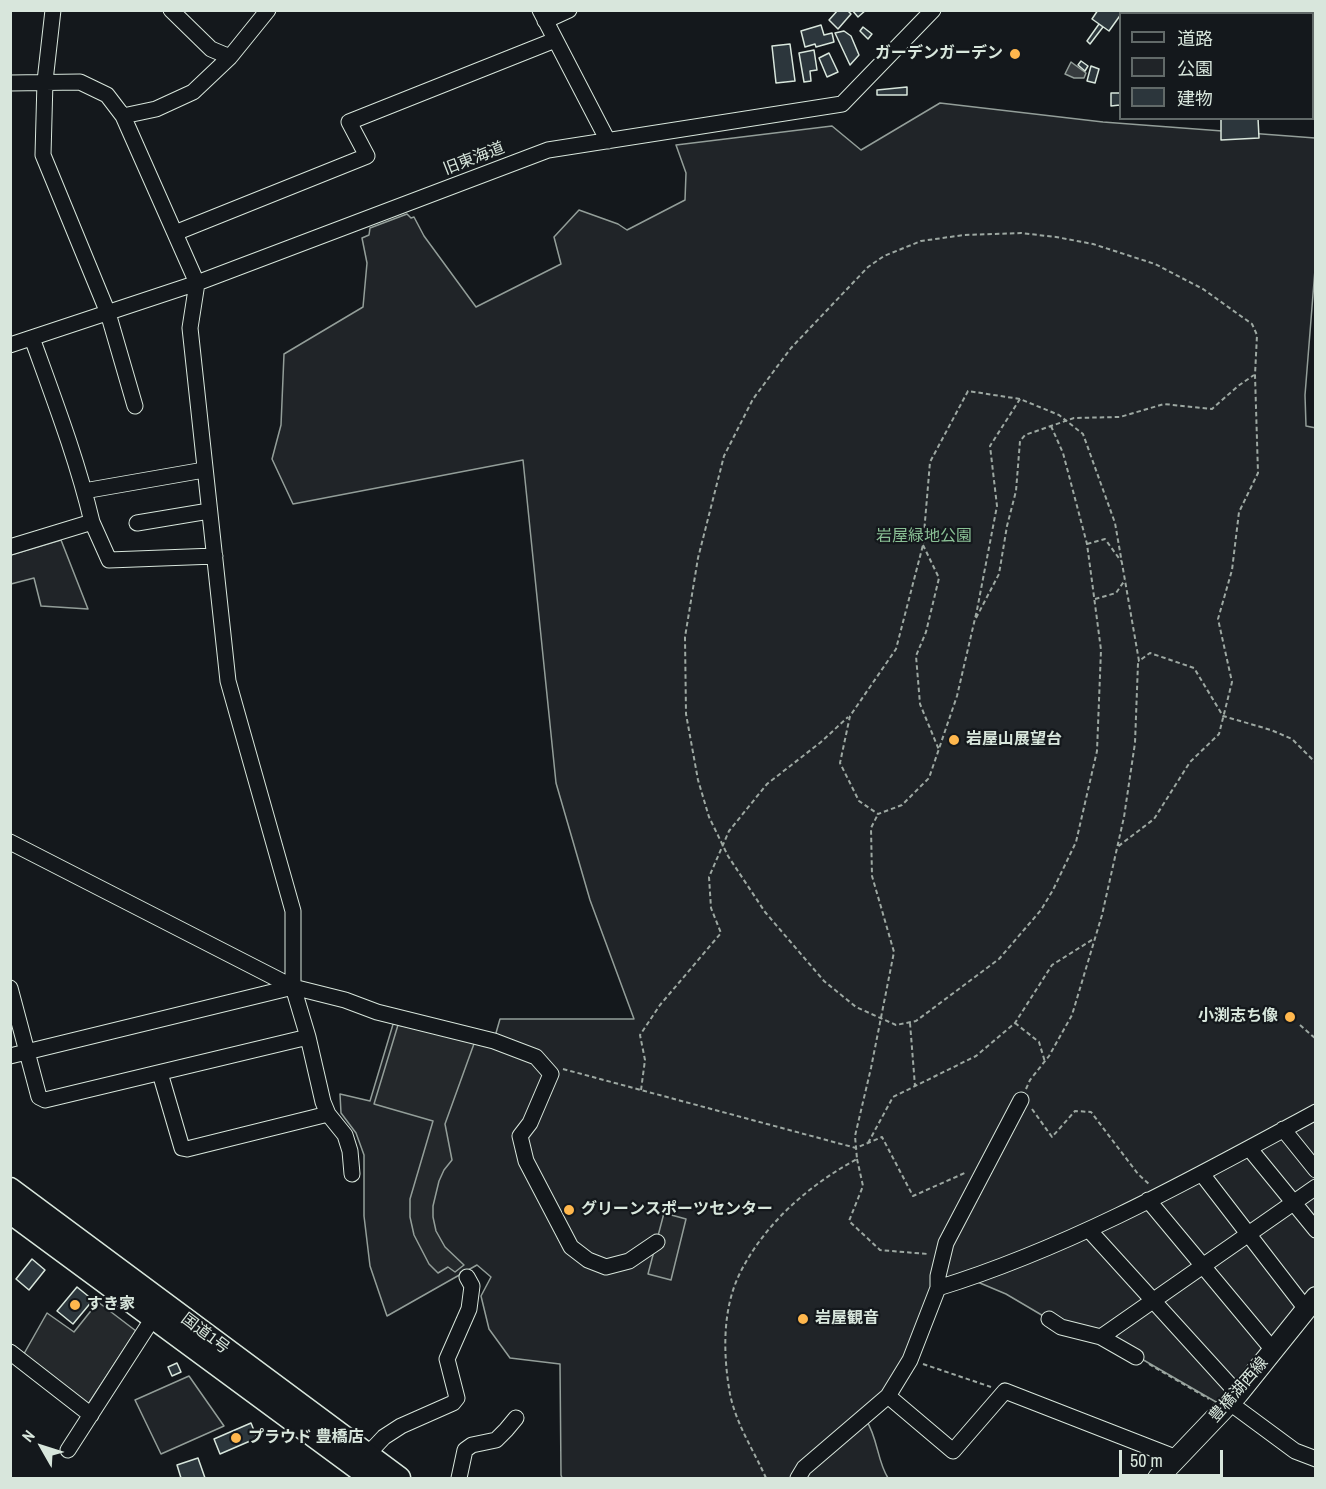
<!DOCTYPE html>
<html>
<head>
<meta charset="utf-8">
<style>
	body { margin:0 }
	#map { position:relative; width:1326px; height:1489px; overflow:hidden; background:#14181c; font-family:"Archivo Narrow","Noto Sans JP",sans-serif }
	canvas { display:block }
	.frame { position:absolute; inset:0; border:12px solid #d8e6dc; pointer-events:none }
	.legend { position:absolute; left:1119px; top:12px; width:195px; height:108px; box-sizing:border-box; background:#14181c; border:2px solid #626a69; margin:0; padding:8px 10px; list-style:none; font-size:18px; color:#d8e6dc }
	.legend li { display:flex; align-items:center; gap:12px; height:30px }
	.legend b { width:30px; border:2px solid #626a69 }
	.north { position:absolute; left:12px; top:1417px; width:60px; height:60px; -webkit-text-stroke:4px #14181c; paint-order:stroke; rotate:309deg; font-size:16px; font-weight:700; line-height:24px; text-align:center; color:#d8e6dc }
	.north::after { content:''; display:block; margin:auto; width:21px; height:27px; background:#d8e6dc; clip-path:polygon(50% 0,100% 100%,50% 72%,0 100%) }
	.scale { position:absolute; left:1119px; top:1450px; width:104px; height:27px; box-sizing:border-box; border:3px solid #d8e6dc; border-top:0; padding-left:8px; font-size:18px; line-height:21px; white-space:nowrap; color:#d8e6dc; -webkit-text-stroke:4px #14181c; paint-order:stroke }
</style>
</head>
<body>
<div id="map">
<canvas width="1326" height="1489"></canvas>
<div class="frame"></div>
<ul class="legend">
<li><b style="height:8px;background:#14181c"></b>道路</li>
<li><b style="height:16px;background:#202428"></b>公園</li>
<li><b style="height:16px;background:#2c363c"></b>建物</li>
</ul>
<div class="north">N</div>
<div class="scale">50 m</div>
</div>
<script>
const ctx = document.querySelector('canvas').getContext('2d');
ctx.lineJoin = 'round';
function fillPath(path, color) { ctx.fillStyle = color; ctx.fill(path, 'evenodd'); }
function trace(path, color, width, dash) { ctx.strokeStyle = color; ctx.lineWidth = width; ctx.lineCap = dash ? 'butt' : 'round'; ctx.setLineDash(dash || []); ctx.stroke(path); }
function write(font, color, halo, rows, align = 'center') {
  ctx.font = font + ' "Archivo Narrow","Noto Sans JP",sans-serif'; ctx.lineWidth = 4.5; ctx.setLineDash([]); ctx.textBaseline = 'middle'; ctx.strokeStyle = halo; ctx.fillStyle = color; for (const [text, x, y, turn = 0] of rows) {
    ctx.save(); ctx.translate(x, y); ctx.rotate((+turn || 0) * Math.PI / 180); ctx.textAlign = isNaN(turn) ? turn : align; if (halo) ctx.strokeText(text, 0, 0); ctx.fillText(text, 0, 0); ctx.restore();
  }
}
const green = new Path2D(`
	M940 103 1103 122 1315 138 1316 257 1305 395 1306 426 1316 428 1315 1297 1223 1406 1102 1336 1062 1327 1006 1294 968 1278 938 1288 900 1372 866 1420C878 1438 877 1461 888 1478H562L561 1475 560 1364 510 1358 489 1329 481 1296 491 1277 477 1265 387 1316 370 1266 364 1216V1155L356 1133 341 1113 340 1094 370 1101 394 1021 494 1040 500 1019H634L590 900 556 783 523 460 293 504 272 459 281 425 284 354 363 307 367 263 362 238 369 235 370 228 407 214 411 218 414 217 424 236 476 307 561 264 554 237 579 210 618 224 627 230 685 200 686 173 676 145 832 126 861 150Z
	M61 540 88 609 41 606 34 578 11 584V555Z
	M189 1376 224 1426 161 1454 135 1400Z`);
fillPath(green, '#202428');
trace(green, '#939e99', 1.5);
const parking = new Path2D(`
	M398 1025 475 1041 445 1124 452 1160 444 1170 439 1181 433 1206V1217L436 1231 445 1247 464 1265 455 1272 448 1267 438 1273 429 1264 414 1235 410 1217V1199L433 1121 374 1104Z
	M664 1213 686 1219 671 1280 648 1274Z
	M98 1302 136 1331 87 1406 21 1359 47 1313 74 1332Z`);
fillPath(parking, '#24282b');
trace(parking, '#939e99', 1.5);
const water = new Path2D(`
	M1071 62 1086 73 1084 78H1074L1065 74Z`);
fillPath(water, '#363b3e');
trace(water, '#939e99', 1.5);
const building = new Path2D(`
	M838 10H847L851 14 838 29 829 20Z
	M852 10H866L858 17Z
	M1098 10H1124L1109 31 1092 19Z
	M1177 10H1214L1217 13 1181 14Z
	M1312 23H1316V42L1312 40Z
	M1099 24 1103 27 1090 44 1087 41Z
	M821 25 824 35 832 33 834 42 816 47 815 44 805 47 801 31Z
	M863 27 872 34 868 39 860 31Z
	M844 31 851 36 859 55 850 65 835 33Z
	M790 44 795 81 776 83 772 46Z
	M814 50 817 70 810 71 811 81 804 82 799 53Z
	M829 53 838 72 827 77 819 58Z
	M1081 61 1088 66 1085 71 1078 65Z
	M1091 66 1099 69 1095 83 1087 81Z
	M907 87V95H877V90Z
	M1111 93H1120V105L1111 106Z
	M1221 118H1258L1259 138 1221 140Z
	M32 1259 45 1270 29 1290 16 1279Z
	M77 1287 93 1300 73 1324 57 1311Z
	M177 1363 181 1372 172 1376 168 1367Z
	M251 1423 257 1438 220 1454 214 1439Z
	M198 1458 205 1478H181L177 1465Z`);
fillPath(building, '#2c363c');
trace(building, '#d8e6dc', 1.5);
const minor = new Path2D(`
	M53 10 45 81 43 155 108 313 135 406
	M171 10 211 49 230 57 268 10
	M540 10 608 141
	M1255 10 1259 14
	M1316 11 1312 16 1316 18
	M545 21 569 10
	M1312 55 1316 57
	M10 83 80 82 107 95 123 116 197 283 190 328 228 681 293 911V987L308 1037 323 1102 328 1114 345 1135 350 1151 352 1174
	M123 116 156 109 193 92 230 57
	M175 233 367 156 349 122 555 40
	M10 345 197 283 548 150 842 104 933 10
	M84 491 204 470
	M92 522 109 560 215 556
	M137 523 209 511
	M10 547 92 522C77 459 54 399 32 338
	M10 842 293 987 345 1000 377 1012 494 1041 536 1057 551 1074 530 1123 520 1136 526 1161 571 1247 588 1260 606 1267 629 1261 657 1242
	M10 988 39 1097 45 1100 308 1037
	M10 1056 293 987
	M160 1073 182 1148 187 1149 328 1114
	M1021 1100 946 1243 938 1276V1288C1071 1247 1194 1178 1316 1112
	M1283 1129 1316 1170
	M1249 1148 1316 1230
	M1202 1174 1306 1309
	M1148 1200 1273 1350
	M1089 1230 1238 1394
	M1049 1319 1061 1327 1101 1337 1136 1357
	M1101 1337 1316 1187
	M10 1352 91 1415
	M888 1396 953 1451 1005 1391 1177 1458
	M1230 1403 1295 1451 1316 1459
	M68 1450 153 1318
	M367 1455 384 1437 401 1426 453 1403 457 1398 447 1359 469 1309 472 1286 467 1277
	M459 1478 465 1450 472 1445 496 1440 506 1430 516 1418
	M798 1478 804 1468 888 1396 910 1360 938 1288`);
const major = new Path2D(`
	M1158 1478 1238 1394 1316 1297`);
const highway = new Path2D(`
	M10 1189 399 1478
	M10 1212 371 1478`);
trace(minor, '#d8e6dc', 17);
trace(major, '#d8e6dc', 22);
trace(highway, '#d8e6dc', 25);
trace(new Path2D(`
	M1020 399 990 446 997 506 977 610 957 696 929 778 902 805 878 814 859 801 840 763 850 716 896 649 923 545 930 462 968 391 1020 399 1059 415 1083 434 1115 523 1139 661 1150 653 1194 668 1223 716 1271 730 1292 739 1316 763
	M1051 426 1063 453 1087 544 1093 589 1101 650 1097 751 1076 842 1053 890 1041 910 999 959 916 1021 896 1025 856 1007 824 981 765 912 728 856 709 817 698 780 686 714 685 637 698 558 724 456 753 399 791 348 868 267 884 256 921 241 964 235 1021 233 1056 237 1093 244 1155 264 1203 289 1252 324 1257 335 1255 375 1258 473 1239 512 1232 570 1218 619 1232 682 1219 734 1190 762 1154 819 1116 848
	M1087 544 1105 539 1121 561
	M923 545 939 578 926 632 916 656 920 704 939 750
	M1095 599 1116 593 1125 580
	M976 618 999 574 1007 526 1016 491 1020 441 1025 435 1074 418 1120 417 1164 404 1212 409 1238 386 1254 375
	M910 1023 915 1086
	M1015 1023 1039 1042 1045 1062
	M1300 1025 1316 1039
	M563 1069 856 1148 882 1137 913 1196 967 1172
	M1026 1089 1030 1080 1049 1056 1072 1015 1102 915 1124 817 1135 743 1138 663
	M641 1090 645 1060 640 1035 660 1005 721 933 711 908 709 877 729 831 767 784 821 742 848 717
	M1032 1109 1052 1137 1075 1111 1091 1112 1138 1174 1149 1184
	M868 1143 893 1097 976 1056 1015 1023 1052 965 1095 938
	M857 1159 863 1186 849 1221 880 1250 928 1254
	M923 1364 991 1387
	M1149 1364 1209 1399
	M766 1478C754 1451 736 1424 730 1394 723 1355 722 1309 740 1273 765 1223 809 1185 857 1159L855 1136 871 1068 894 952 872 876 871 828 878 814`), '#9da8a2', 2, [4.5, 3]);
trace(minor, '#14181c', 15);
trace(major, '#14181c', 20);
trace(highway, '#14181c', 22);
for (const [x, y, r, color] of [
	[1015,54,6,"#ffb74d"],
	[954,740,6,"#ffb74d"],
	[1290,1017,6,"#ffb74d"],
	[569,1210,6,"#ffb74d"],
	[75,1305,6,"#ffb74d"],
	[803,1319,6,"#ffb74d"],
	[236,1438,6,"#ffb74d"]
]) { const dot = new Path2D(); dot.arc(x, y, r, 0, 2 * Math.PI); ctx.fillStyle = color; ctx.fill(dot); trace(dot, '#14181c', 2); }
write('bold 16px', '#d8e6dc', '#14181c', [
	["ガーデンガーデン",1003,54,"right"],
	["岩屋山展望台",966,740],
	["小渕志ち像",1278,1017,"right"],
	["グリーンスポーツセンター",581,1210],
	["すき家",87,1305],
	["岩屋観音",815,1319],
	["プラウド 豊橋店",248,1438]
], 'left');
write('16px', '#d8e6dc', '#14181c', [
	["旧東海道",474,159,-21],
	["国道1号",205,1334,37],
	["豊橋湖西線",1239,1390,-49]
]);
write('16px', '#8ac095', '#14181c', [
	["岩屋緑地公園",924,537]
]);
</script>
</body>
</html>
